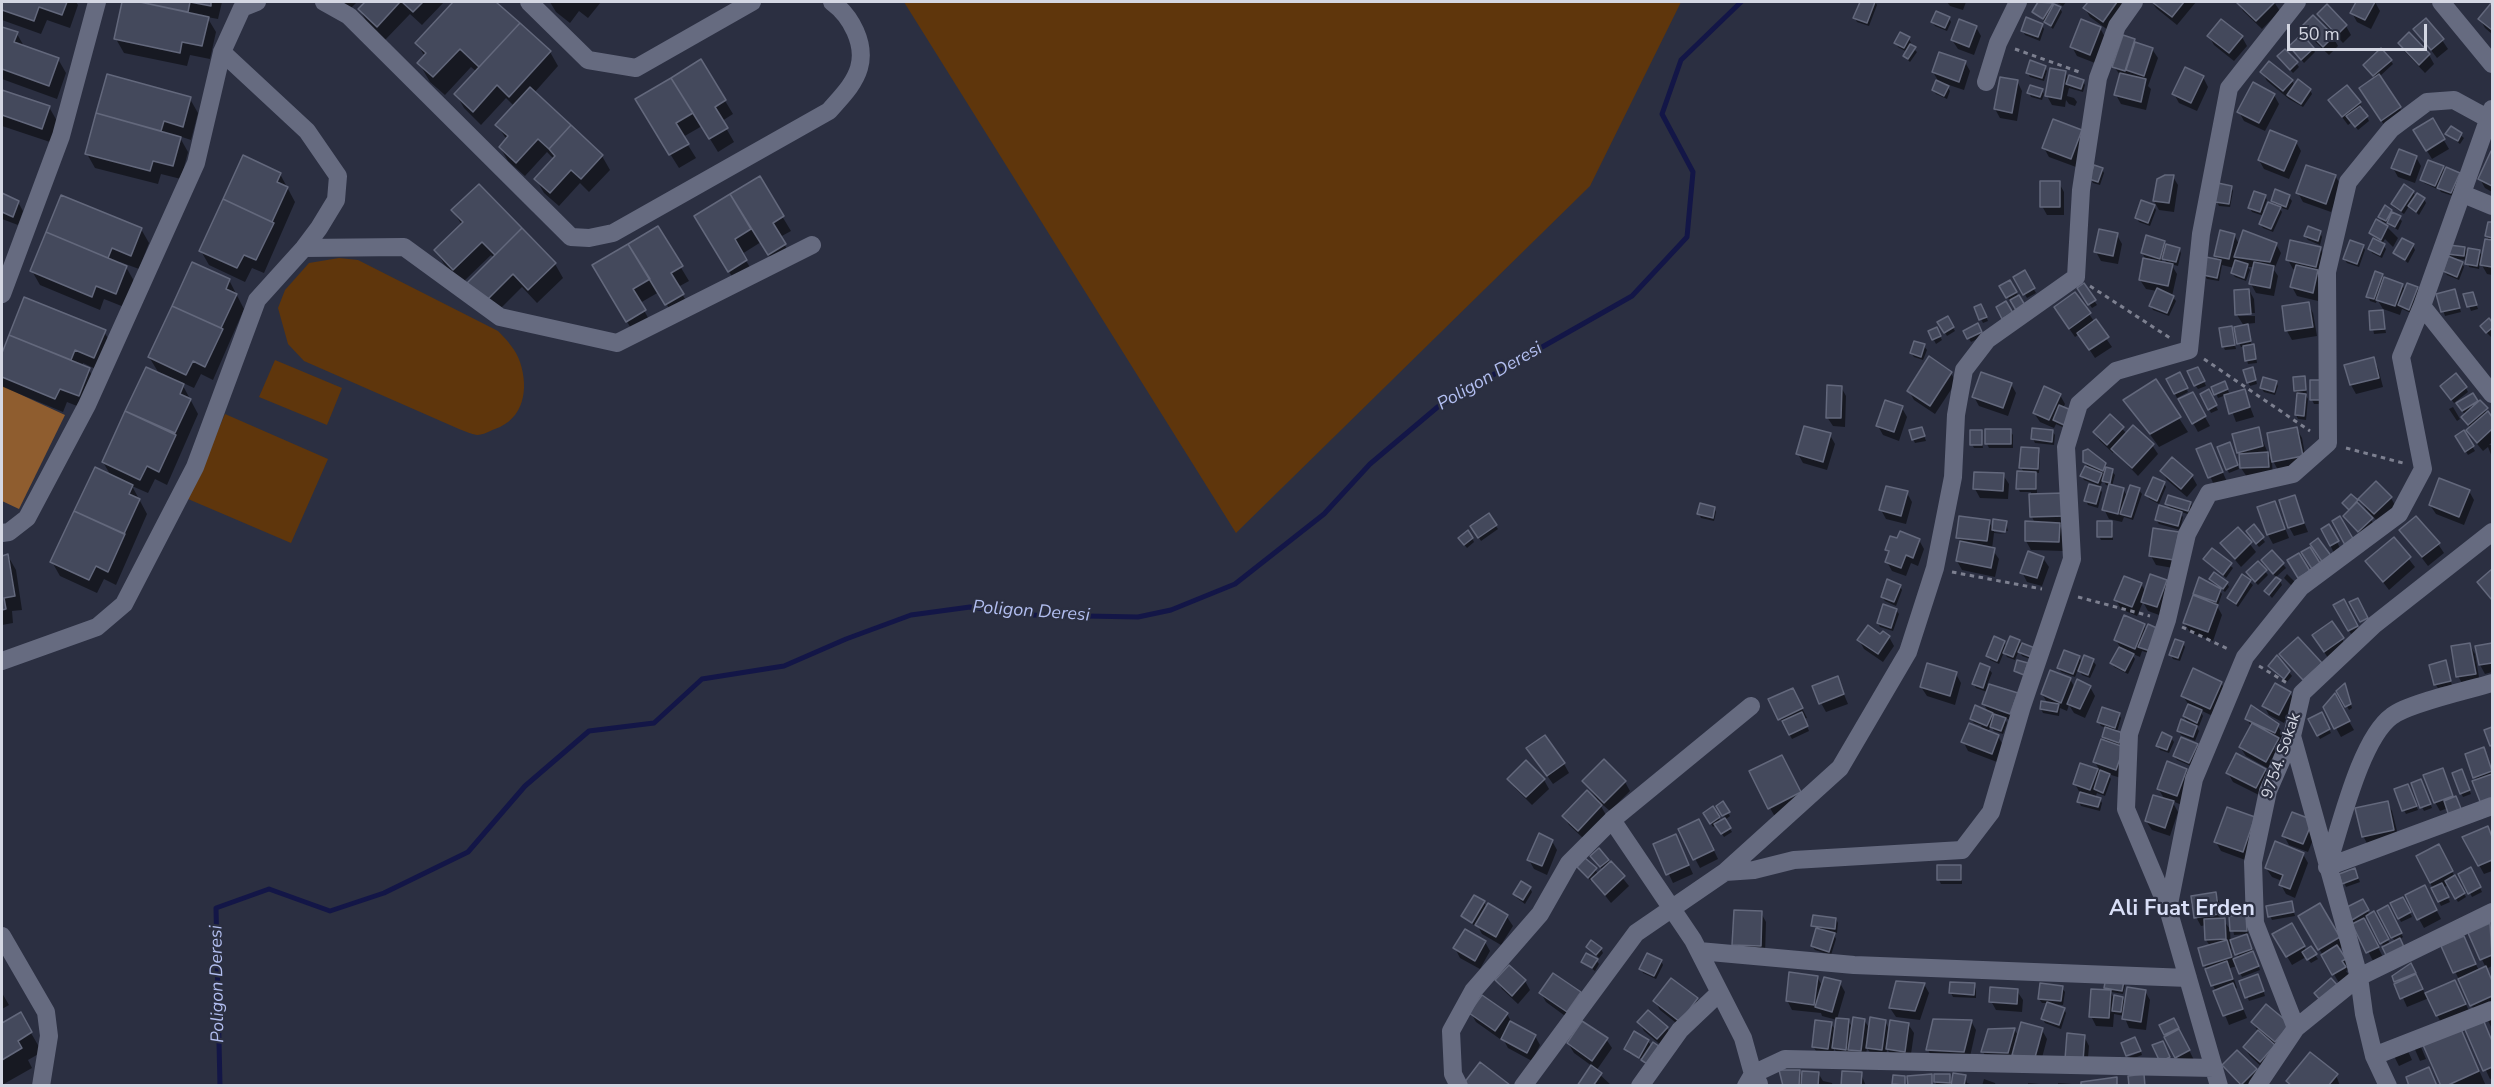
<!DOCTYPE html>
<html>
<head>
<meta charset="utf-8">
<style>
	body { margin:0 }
	#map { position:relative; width:2494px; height:1087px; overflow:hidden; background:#2b2f41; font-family:"Nunito Sans",sans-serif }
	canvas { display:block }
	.frame { position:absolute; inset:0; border:3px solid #d4d7e3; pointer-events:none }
	.scale { position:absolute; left:2287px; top:24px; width:140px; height:27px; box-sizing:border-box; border:3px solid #d4d7e3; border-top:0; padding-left:8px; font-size:18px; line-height:21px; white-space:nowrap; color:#d4d7e3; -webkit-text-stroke:4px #2b2f41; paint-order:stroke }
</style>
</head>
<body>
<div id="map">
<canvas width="2494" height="1087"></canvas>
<div class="frame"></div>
<div class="scale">50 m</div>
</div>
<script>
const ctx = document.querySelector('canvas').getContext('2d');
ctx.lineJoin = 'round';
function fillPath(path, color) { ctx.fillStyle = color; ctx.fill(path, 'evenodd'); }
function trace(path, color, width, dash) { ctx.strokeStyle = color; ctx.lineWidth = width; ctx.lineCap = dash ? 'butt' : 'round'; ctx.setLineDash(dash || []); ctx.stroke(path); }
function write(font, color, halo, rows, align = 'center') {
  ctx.font = font + ' "Nunito Sans",sans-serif'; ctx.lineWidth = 4.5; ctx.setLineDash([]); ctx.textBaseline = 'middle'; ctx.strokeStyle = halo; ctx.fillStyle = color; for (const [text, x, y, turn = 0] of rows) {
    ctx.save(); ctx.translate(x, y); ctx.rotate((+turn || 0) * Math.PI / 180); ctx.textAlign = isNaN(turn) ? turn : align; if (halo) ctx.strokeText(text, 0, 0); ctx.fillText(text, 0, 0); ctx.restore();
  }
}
fillPath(new Path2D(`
	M904 2H1681L1590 186 1236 533Z
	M339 258 358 260 498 331C507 340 516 350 520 362 529 389 524 419 495 429 490 431 483 435 477 435 471 434 465 431 459 429L304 361 288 344 278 308 285 290 309 263Z
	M275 360 342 388 327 425 259 397Z
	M225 414 328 459 291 543 188 499Z`), '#5f360c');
fillPath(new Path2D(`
	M2 386 65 415 19 509 2 501Z`), '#8f5d2f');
fillPath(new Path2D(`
	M2 2H76L78 5 70 28 47 20 41 34 2 20Z
	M123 2H222L218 19 207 17 216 32 210 59 190 55 187 66 124 53 116 39Z
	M339 2H357L349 10Z
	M368 2H444L422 25 410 14 385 40 368 24 360 10Z
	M455 2H494L550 52 558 66 534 93 602 156 610 170 589 192 580 183 559 206 544 193 536 179 554 159 547 152 525 176 508 161 500 147 507 140 497 125 514 106 506 98 481 125 464 108 456 94 477 72 471 67 445 95 430 82 419 63 425 57 417 43Z
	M550 2H601L588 18 579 11 570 23 556 12Z
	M1861 2H1875L1877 5 1869 26 1857 22 1855 18Z
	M1947 2H1966L1963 10 1950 6Z
	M2040 2H2048L2054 7 2060 8 2062 12 2053 29 2034 12Z
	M2056 2H2066L2063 6Z
	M2090 2H2120L2124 7 2108 30 2090 17 2085 8Z
	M2152 2H2196L2177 25 2156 8Z
	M2238 2H2274L2280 11 2262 29 2243 11Z
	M2357 2H2375L2380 11 2371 29 2357 22 2352 13Z
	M2492 4V34L2485 28 2480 19Z
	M2319 14 2346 26 2351 35 2343 43 2324 23Z
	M1949 18 1951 22 1947 31 1935 26 1932 22Z
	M2042 25 2044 29 2040 41 2025 35 2023 31Z
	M1976 27 1981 36 1974 55 1958 49 1952 40Z
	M2303 27 2333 37 2338 46 2329 55 2309 36Z
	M2 28 17 34 25 48 58 59 66 73 57 99 2 79Z
	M2100 28 2105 37 2095 63 2077 56 2072 47Z
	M2415 29 2442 40 2448 49 2437 58Z
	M2409 34 2429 55 2434 64 2425 73 2405 52 2400 43Z
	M2209 36 2242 37 2247 46 2234 61 2214 45Z
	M2124 37 2152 49 2158 58 2148 86 2151 89 2146 110 2121 104 2116 95 2121 76 2114 67Z
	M1909 39 1911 43 1910 45 1917 52 1910 62 1904 56 1907 52 1898 47 1896 43Z
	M2291 47 2313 49 2315 52 2304 63Z
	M2278 57 2296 63 2299 67 2293 73Z
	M2390 60 2393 64 2379 77 2405 116 2387 129 2366 98 2376 78 2367 69Z
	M701 61 733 114 722 121 734 142 718 152 702 126 683 137 696 158 679 168 645 114Z
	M1965 62 1970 71 1964 90 1946 84 1950 91 1947 99 1936 94 1933 90 1940 84 1933 72Z
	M2045 67 2047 71 2044 81 2030 77 2028 73Z
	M2065 72 2069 80 2083 81 2085 85 2083 92 2069 88 2067 96 2074 98 2077 102 2075 106 2069 104 2066 100 2065 107 2052 105 2047 96Z
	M2262 72 2292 81 2295 86 2310 90 2312 94 2303 107 2289 99 2267 81Z
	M108 76 190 99 198 113 191 140 179 136 188 152 181 179 161 174 158 184 95 168 87 154Z
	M2203 77 2208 87 2197 111 2179 103 2174 94Z
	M2017 81 2022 91 2017 121 2000 118 1995 109Z
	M2042 90 2044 94 2042 100 2031 97 2029 92Z
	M2 91 49 107 57 121 50 142 2 126Z
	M2274 95 2279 104 2265 131 2244 121 2239 112Z
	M2330 101 2360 103 2369 121 2358 130 2352 122 2348 125Z
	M2432 120 2449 149 2432 159 2415 131Z
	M2451 128 2464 138 2460 144 2447 134Z
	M2081 132 2086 141 2076 167 2049 157 2044 148Z
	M2296 142 2301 151 2289 179 2264 169 2259 160Z
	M2492 153V192L2485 188 2480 179Z
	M244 157 280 174 295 202 264 273 252 268 245 282 209 265 201 251Z
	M2416 157 2421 166 2415 183 2398 177 2393 168Z
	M2442 167 2445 172 2459 174 2461 178 2453 196 2441 192 2438 186 2437 189 2424 183 2422 179Z
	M2102 169 2104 173 2100 185 2093 183 2091 179Z
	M2335 176 2341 185 2331 212 2303 202 2298 193Z
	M2173 177 2178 185 2174 212 2159 210 2154 201Z
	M759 178 791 231 780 237 793 259 777 268 761 242 742 254 754 274 737 285 696 216Z
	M2059 183 2064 192V215H2047L2042 206Z
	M2231 187 2233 191 2230 207 2219 206 2217 202Z
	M2413 192 2416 197 2424 199 2426 203 2419 215 2409 206 2404 214 2395 208 2393 204Z
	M2 195 18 202 23 211 18 225 2 219Z
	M2265 196 2267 200 2263 211 2266 212 2275 206 2272 201 2289 197 2292 201 2288 210 2279 207 2282 212 2273 232 2263 228 2260 224 2264 216 2252 212 2250 208Z
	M62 197 141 229 149 243 139 269 120 262 119 264 126 267 134 281 124 307 104 299 100 310 40 285 32 271Z
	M2154 206 2156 210 2150 226 2139 222 2137 218Z
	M453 211 555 264 563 278 537 303 522 287 494 315 477 297 494 258 491 255 462 283 444 264 436 250 462 225Z
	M2391 211 2402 221 2398 230 2382 221 2380 217Z
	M2489 223 2492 224V275L2487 274 2480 262 2479 269 2469 267 2467 260 2451 258 2449 254 2465 248 2468 254 2479 251 2483 258 2489 241 2487 236Z
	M2387 227 2398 238 2393 247 2385 239 2382 244 2386 249 2382 258 2372 253 2370 249 2375 238 2370 233Z
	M657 228 689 281 678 287 691 309 675 318 659 292 640 303 652 325 635 335 602 280Z
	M2320 232 2322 237 2320 245 2308 240 2305 236Z
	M2117 235 2122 244 2118 264 2101 261 2096 252Z
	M2234 235 2239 244H2276L2281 253 2274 270 2278 276 2274 296 2256 293 2251 284 2254 267H2248L2250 270 2246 281 2235 277 2232 273 2234 268 2222 265 2219 281 2207 279 2204 275 2219 262 2216 256Z
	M2164 242 2166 246 2179 249 2181 253 2178 266 2171 264 2177 274 2172 296 2176 301 2169 316 2153 310 2151 306 2157 291 2146 289 2140 280 2145 258 2142 253ZM2163 257 2167 264 2161 263Z
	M2363 246 2365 250 2359 267 2347 263 2344 259Z
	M2413 246 2415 250 2408 263 2395 253Z
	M2320 248 2325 257 2318 301 2297 296 2292 287 2296 270 2293 269 2288 260Z
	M2462 263 2464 267 2459 280 2447 275 2444 271Z
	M193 264 229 280 244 309 213 380 201 374 194 388 181 382 198 414 167 485 155 479 148 493 132 486 147 514 116 585 104 579 97 593 60 576 52 562 111 476 103 462 147 369 160 375 149 357Z
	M2024 272 2036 293 2027 298 2015 278Z
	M2382 275 2383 278 2402 285 2405 290 2417 288 2419 293 2411 313 2402 309 2400 315 2383 309 2377 299 2376 303 2370 301 2368 296Z
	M2010 282 2027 312 2012 300 2010 301 2001 287Z
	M2084 285 2097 305 2092 308 2079 289Z
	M2249 290 2254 299 2255 313H2239V316H2255V323L2246 324 2252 346 2255 350 2257 363 2248 364 2244 347H2241L2239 343 2244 326 2237 315Z
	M2454 291 2461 312 2445 316 2438 295Z
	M2472 293 2478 309 2471 311 2465 295Z
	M2075 294 2112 347 2095 358 2079 334 2075 337 2061 317Z
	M25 299 104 332 113 346 102 372 83 363 82 366 89 370 97 384 87 410 67 402 63 412 3 387 2 385V357Z
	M2308 304 2313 313 2317 336 2292 340 2287 331 2283 307Z
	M1983 310 1988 321 1983 323 1981 319Z
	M2382 312 2386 333 2374 334 2370 313Z
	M1947 318 1955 331 1947 336 1939 323Z
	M2489 320 2492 325V338L2484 330Z
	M1978 325 1983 336 1971 342 1965 332Z
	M2231 328 2236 349 2225 350 2223 346Z
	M1936 329 1942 340 1936 344 1930 332Z
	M1924 346 1927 350 1923 360 1914 357 1911 353Z
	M2373 359 2378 368 2383 387 2356 394 2351 385 2346 366Z
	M1951 373 1956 382 1935 414 1914 400 1909 391Z
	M2200 373 2206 386 2198 389 2195 385Z
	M2254 373 2257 384 2250 386 2248 382Z
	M2182 378 2188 392 2177 398 2168 379Z
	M2304 378 2307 394H2305L2308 399 2306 420 2298 419 2296 415 2298 395 2295 391Z
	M2155 381 2188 432 2159 447 2125 400Z
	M2311 381 2323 404H2314L2312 400Z
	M2276 382 2278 386 2275 395 2264 392 2261 388Z
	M2011 384 2016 393 2008 416 1979 406 1974 397Z
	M2226 386 2230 395 2244 391 2254 417 2236 422 2226 395 2218 398 2213 387Z
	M1841 387 1846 396 1845 427 1833 426 1827 417Z
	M2466 388 2468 392 2454 403 2444 390Z
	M2208 391 2218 410 2211 413 2202 395Z
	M2192 394 2210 426 2198 432 2193 423Z
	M2060 395 2065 404 2063 408 2067 429 2056 424 2054 428 2040 422 2034 413Z
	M2472 395 2492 419V442L2489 445H2492V457L2488 447 2483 451 2473 439 2468 430 2471 428 2465 421V415L2458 404Z
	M2453 407 2460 419 2457 421 2449 409Z
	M1902 408 1907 417 1899 441 1883 435 1878 426Z
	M2110 416 2127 434 2152 445 2158 454 2138 476 2114 451 2113 453 2100 441 2094 432Z
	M2258 429 2272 463 2273 475 2247 477 2241 468 2238 452Z
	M2297 429 2302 438 2307 465 2278 470 2273 461Z
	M1981 431 1983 448H1974L1972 444Z
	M2010 431 2013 435V448H1989L1987 444Z
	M2052 431 2055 435 2054 445 2035 443 2033 439Z
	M1923 433 1926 441 1915 443 1913 439Z
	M2464 433 2475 451 2468 455 2457 436Z
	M1830 435 1835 444 1827 470 1803 463 1798 454Z
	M2211 445 2227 482 2215 487 2198 450Z
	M2231 448 2239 469 2229 473 2227 469Z
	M2038 450 2040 454 2039 473 2035 472 2037 477V495L2063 494 2069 525H2059L2064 533 2063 551 2031 550 2026 541 2035 523 2032 517 2031 492H2020L2018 488 2024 473 2021 467Z
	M2084 461 2105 464 2115 475 2112 486 2123 489 2127 496 2139 490 2142 494 2133 520 2124 517 2122 522 2109 519 2104 509 2110 486 2106 485 2103 480 2099 488 2102 492 2098 508 2088 505 2086 501 2097 485 2084 480 2082 476 2089 469Z
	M2162 471 2192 476 2197 485 2187 497 2167 480Z
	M2003 475 2009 484 2008 499 1980 498 1975 489Z
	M2164 483 2166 487 2159 504 2149 499 2147 495Z
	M2469 491 2474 500 2464 525 2436 514 2430 505Z
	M1907 493 1912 502 1906 524 1886 519 1881 510Z
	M2294 497 2308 532 2294 536 2289 527Z
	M2391 498 2396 507 2379 523 2366 509 2360 499Z
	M2357 501 2377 528 2364 540 2345 516 2350 511 2346 507Z
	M2190 503 2193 507 2190 515 2179 511 2183 517 2180 530 2159 524 2156 520 2171 510 2167 504Z
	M2275 503 2289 538 2273 544 2268 535Z
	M1714 508 1716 512 1714 521 1701 518 1699 514Z
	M1488 515 1498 529 1481 541 1472 526Z
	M1960 518 1989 522 1993 529 1995 520 2006 522 2008 531 1994 529V532L2007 534 1994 533 1992 549 1999 559 1995 577 1962 570 1957 561 1961 542 1958 537Z
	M2111 522 2113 526V540H2101L2099 536Z
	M2253 526 2265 542 2259 547 2250 535Z
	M2329 526 2344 556 2337 560 2323 529Z
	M2238 529 2256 552 2241 567 2222 544Z
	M2155 530 2179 569 2156 565 2151 556Z
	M2401 531 2438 544 2444 553 2428 566Z
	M1472 538 1474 542 1467 548 1462 542Z
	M2393 539 2415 567 2389 590 2367 561Z
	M1919 540 1924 549 1918 566 1911 563 1906 576 1892 571 1887 562 1890 555 1886 549Z
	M2212 550 2233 568 2226 578 2205 560Z
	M2272 552 2286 568 2276 577 2265 565Z
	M8 556 16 570 22 610 12 611 13 623 2 625V557Z
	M2043 558 2049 567 2042 586 2027 582 2022 572Z
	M2258 563 2268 575 2258 585 2250 577Z
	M2287 574 2297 584 2294 588 2284 578Z
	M2243 576 2253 585 2238 607 2228 598Z
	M2211 579 2227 583 2229 587 2225 592Z
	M2166 581 2171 590 2162 616 2148 611 2143 602 2137 616 2121 609 2116 600 2141 584 2146 592Z
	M2280 581 2282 585 2272 598 2266 591Z
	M1900 586 1902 590 1896 606 1885 601 1882 597Z
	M2219 589 2222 594 2218 605 2216 604 2222 615 2213 641 2190 632 2184 623 2198 599 2195 594Z
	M2343 601 2359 630 2351 634 2336 606Z
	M1896 610 1899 614 1893 631 1880 627 1878 623Z
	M2331 623 2348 648 2330 661 2314 636Z
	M2144 625 2152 654 2142 651 2140 657 2131 653 2135 659 2128 674 2114 667 2112 663 2120 647 2116 640Z
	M1881 637H1889L1894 646 1883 662 1864 649 1859 640Z
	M2298 639 2309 688 2281 654Z
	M2019 641 2033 660 2022 656 2019 650 2015 660 2007 657 2004 652 1999 664 1990 660 1988 656 2004 642 2007 647Z
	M2183 643 2185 647 2180 661 2173 659 2171 655Z
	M2492 644V672L2485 674 2480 665 2477 647Z
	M2470 645 2475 654 2480 683 2463 685 2458 676Z
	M2079 657 2082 662 2093 661 2096 665 2090 678 2082 675 2078 669 2075 677 2061 672 2059 668Z
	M2277 657 2292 676 2287 682 2269 666Z
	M2445 662 2452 685 2438 688 2435 684Z
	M1989 669 1992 673 1987 685 2017 695 2015 722 2005 718 2007 723 2003 734 1994 731 1991 726 1988 732 1998 736 2003 745 1997 762 1968 751 1963 741 1982 726 1974 723 1971 719 1988 712 1984 704 1987 692 1976 688 1974 684Z
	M1956 674 1961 683 1955 705 1927 696 1921 687Z
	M1837 678 1848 704 1826 712 1821 703Z
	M2070 679 2075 688 2090 687 2095 696 2085 718 2074 713 2069 705 2067 711 2060 708 2059 716 2043 713 2041 709 2048 704 2042 694Z
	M2221 683 2227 692 2215 717 2200 710 2203 716 2199 726 2195 724 2199 731 2195 741 2181 735 2178 730 2188 724 2184 716 2189 705 2182 695Z
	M2346 689 2352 708 2349 710 2338 691Z
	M2290 693 2295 702 2284 723 2269 715 2264 706Z
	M1797 698 1807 718 1804 719 1809 731 1792 739 1770 700Z
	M2339 704 2354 730 2341 737 2324 707Z
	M2119 714 2121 718 2117 732 2122 734 2121 778 2108 774 2111 779 2105 796 2097 793 2095 798 2100 799 2102 803 2100 811 2081 806 2079 802 2080 793 2075 784 2081 765 2100 771 2095 762 2107 743 2104 737 2107 728 2101 726 2099 722Z
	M2321 714 2331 733 2320 739 2310 720Z
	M2247 718 2277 725 2283 734 2279 742 2283 749 2271 770 2246 756 2240 747 2251 727Z
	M2171 738 2174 742 2169 753 2160 750 2158 746Z
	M2196 745 2199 749 2191 766 2177 760 2174 756Z
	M2483 749 2492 769V810L2475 777Z
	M1534 757 1564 764 1569 773 1553 784Z
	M1604 761 1625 782 1630 791 1610 811 1598 801 1606 815 1584 839 1569 825 1564 816 1597 799 1584 781Z
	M1790 770 1808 806 1778 822 1770 808Z
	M2186 770 2192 779 2182 805 2172 801 2178 812 2170 836 2152 830 2146 821 2165 800 2158 788Z
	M2265 770 2270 779 2261 796 2233 782 2228 773Z
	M2442 770 2455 799 2448 808 2440 811 2435 802Z
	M2464 775 2471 794 2463 797 2461 793Z
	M1509 779 1544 780 1549 789 1532 805 1515 788Z
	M2423 785 2432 808 2424 811 2422 807Z
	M2410 790 2418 810 2406 814 2404 810Z
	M2387 802 2392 811 2399 839 2368 845 2363 836Z
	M1722 803 1730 816 1725 820 1732 832 1724 837 1716 825 1713 827 1705 813 1713 808 1721 822 1726 819 1718 806Z
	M2293 814 2317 830 2308 852 2289 845 2284 836Z
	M2254 818 2248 861 2221 851 2216 842Z
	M2488 828 2492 837V871L2484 874 2464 838Z
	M1680 830H1704L1718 859 1700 868Z
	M1552 841 1557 850 1547 875 1534 869 1529 860Z
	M1655 845H1680L1693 874 1673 883Z
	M2438 846 2466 897 2458 902 2448 885 2443 888 2450 902 2441 906 2418 857Z
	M2303 854 2308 863 2295 898 2286 894 2281 885 2282 881 2272 877 2266 868Z
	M1594 860H1608L1629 886 1611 903 1592 879 1591 881 1578 867 1595 869 1598 874 1603 870Z
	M1960 866 1962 870V884H1941L1939 880Z
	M2471 869 2482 892 2472 897 2460 874Z
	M2356 873 2360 882 2346 887 2341 875Z
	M1530 888 1532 892 1525 904 1517 898 1515 894Z
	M2215 894 2220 903 2223 920 2230 929 2231 950 2234 960 2239 958 2237 954 2249 939 2260 970 2242 977 2237 966 2230 968 2237 988 2235 989 2247 1018 2229 1025 2205 965 2210 946 2206 940V925L2201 926 2196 917Z
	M2429 896 2441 919 2424 928 2419 919Z
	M2403 899 2412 917 2401 922 2392 904Z
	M2362 901 2370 915 2374 913 2390 944 2395 942 2379 911 2387 907 2403 937 2399 940 2405 952 2390 960 2368 916 2363 919 2383 957 2373 961 2347 909Z
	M1484 902 1487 908 1488 906 1507 917 1513 926 1501 945 1482 934 1476 923 1475 926 1463 916Z
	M2291 903 2295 916 2272 920 2270 916Z
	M2319 905 2344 946 2338 950 2350 969 2346 971 2350 976 2339 983 2300 916Z
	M1761 913 1766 922 1765 955 1739 954 1734 945Z
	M2231 917 2247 920 2248 934 2234 935Z
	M1836 919 1838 923 1837 933 1833 932 1836 939 1831 955 1815 950 1812 946 1817 930 1813 925Z
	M2292 925 2306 950 2310 948 2318 959 2311 963 2306 957 2292 965 2274 934Z
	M2490 925 2492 930V966L2486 969 2492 981V1007L2476 1014 2443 947H2468L2479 971 2486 968 2470 934Z
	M1485 942 1490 951 1480 969 1460 958 1455 948Z
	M1588 947 1601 949 1603 953 1599 958Z
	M1596 960 1599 964 1595 971 1583 962Z
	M1661 961 1663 965 1656 979 1643 973 1641 969Z
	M1509 967 1525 981 1530 990 1518 1004 1502 989 1497 980Z
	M2413 968 2425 994 2455 981 2470 1013 2442 1025 2429 998 2407 1007 2393 976Z
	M1817 977 1823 987 1840 983 1845 992 1837 1019 1848 1021 1853 1028 1864 1020 1870 1029 1885 1021 1890 1031 1908 1024 1914 1033 1910 1061 1893 1058 1887 1049 1886 1059 1873 1057 1867 1048 1865 1060 1839 1057 1834 1048 1833 1058 1819 1056 1813 1046 1831 1024 1836 1031 1837 1020 1822 1016 1821 1013 1792 1010 1787 1000Z
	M2260 980 2265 996 2249 1001 2241 982Z
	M2123 982 2125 986 2123 994 2111 992 2113 997 2123 998 2126 1004 2145 991 2150 1000 2146 1030 2129 1028 2124 1016 2114 1014 2113 1027 2096 1026 2091 1016 2107 991 2105 988Z
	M1924 984 1929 993 1920 1020 1896 1017 1890 1008Z
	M1974 985 1976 989V998L1953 997 1951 993Z
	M2062 988 2065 992 2063 1005 2052 1004 2064 1009 2066 1013 2061 1029 2045 1023 2043 1019 2049 1003H2042L2039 999Z
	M2017 991 2023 1000 2022 1012 1996 1010 1991 1001Z
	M2 993 9 1005 2 1009Z
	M1541 993H1580L1585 1002 1572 1021 1546 1002Z
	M1697 999 1702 1008 1685 1030 1660 1010 1655 1001Z
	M1471 1013 1507 1014 1512 1023 1535 1036 1540 1045 1532 1061 1508 1048 1502 1037 1500 1039 1476 1022Z
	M2492 1013V1029L2486 1016Z
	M20 1014 42 1052 28 1060 32 1068 2 1085V1024Z
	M2481 1019 2492 1041V1078L2490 1079 2465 1026Z
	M1971 1021 1976 1030 1969 1061 1933 1059 1928 1050Z
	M1639 1022 1667 1028 1672 1037 1663 1047 1644 1031Z
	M2253 1022 2289 1025 2265 1070 2250 1056 2244 1047 2258 1032Z
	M2176 1024 2194 1060 2181 1066 2161 1026Z
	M2014 1029 2019 1037 2042 1030 2047 1039 2039 1069 1988 1060 1983 1052Z
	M2460 1031 2468 1045 2486 1086H2442Z
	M1635 1033 1648 1041 1652 1047 1645 1064 1643 1059 1628 1053 1626 1049Z
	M2084 1036 2089 1046 2087 1069 2071 1068Z
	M1606 1039 1612 1048 1596 1071 1612 1086 1579 1085 1592 1066 1574 1053 1568 1043Z
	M2413 1045 2421 1047 2426 1059 2420 1061Z
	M2407 1049 2412 1060 2399 1066 2393 1054Z
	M2141 1052 2142 1055 2129 1060 2128 1057Z
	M2237 1052 2256 1070 2261 1079 2255 1086H2240L2224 1065Z
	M1799 1071 1803 1079 1818 1073 1823 1081 1832 1083 1833 1086H1785Z
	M1861 1074 1866 1086H1842Z
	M2336 1075 2340 1086H2291L2288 1081Z
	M1949 1076 1953 1082 1965 1076 1967 1083 1977 1086H1937L1935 1082Z
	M1984 1079 1995 1083 1996 1086H1982Z
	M2028 1083 2051 1085V1086H2028Z
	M2058 1083 2072 1084V1086H2058Z`), '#0007');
trace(new Path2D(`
	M220 1086 216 908 269 889 330 911 384 893 468 852 525 786 589 731 654 723 702 679 784 666 846 639 911 615 970 607 1034 615 1138 617 1171 610 1235 584 1324 514 1370 464 1440 405 1632 296 1687 237 1693 172 1662 114 1681 60 1741 2`), '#131647', 5);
const building = new Path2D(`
	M2 2H67L62 15 39 7 34 21 2 10Z
	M122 2H140L209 17 202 46 182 42 180 53 114 39Z
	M140 2H211V6L190 2 188 12Z
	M365 2H400L377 27 358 9Z
	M402 2H423L413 12Z
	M453 2H496L520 23 479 67 460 49 433 77 417 63 426 53 415 43Z
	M1860 2H1875L1867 23 1853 18Z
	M2038 2 2053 3 2043 19 2032 12Z
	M2088 2H2117L2103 22 2083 8Z
	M2152 2H2184L2172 17Z
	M2236 2H2275L2256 21Z
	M2356 2H2375L2365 20 2350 13Z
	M2492 2V30L2478 19Z
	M2054 4 2061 7 2051 26 2044 22Z
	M2327 4 2347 25 2337 35 2317 14Z
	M1936 11 1950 17 1945 28 1931 22Z
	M2313 15 2334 36 2323 47 2302 26Z
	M2026 17 2043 24 2038 37 2021 31Z
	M2426 18 2444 39 2431 50 2413 29Z
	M1959 19 1977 26 1969 47 1951 40Z
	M2081 19 2101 27 2090 55 2070 47Z
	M2221 19 2243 36 2229 53 2207 36Z
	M520 23 551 51 509 97 497 85 473 112 454 94Z
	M2 27 18 32 14 42 59 58 49 86 2 69Z
	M1900 32 1910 37 1904 48 1894 43Z
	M2409 32 2430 54 2419 65 2398 43Z
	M2302 34 2314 48 2301 60 2289 46Z
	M2123 35 2135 39 2125 71 2112 67Z
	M2135 42 2153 48 2144 76 2126 70Z
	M1910 44 1916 47 1908 59 1903 56Z
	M2381 48 2392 60 2373 76 2363 65Z
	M2285 49 2298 62 2290 70 2277 56Z
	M1939 52 1966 61 1959 82 1932 72Z
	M701 59 726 100 715 107 728 128 709 139 671 78Z
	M2030 60 2046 66 2042 78 2026 73Z
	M2269 61 2293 80 2283 91 2260 72Z
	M2185 67 2204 76 2191 103 2172 94Z
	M2050 68 2066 71 2061 99 2045 96Z
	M2120 73 2146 79 2141 102 2114 95Z
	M107 74 191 97 183 127 164 121 161 131 96 113Z
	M2379 74 2401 107 2381 121 2359 88Z
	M2069 75 2084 80 2081 89 2066 84Z
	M2000 77 2018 80 2012 113 1994 109Z
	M671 78 693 113 676 123 689 144 669 155 635 99Z
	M2298 79 2311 89 2301 104 2287 95Z
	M1936 80 1949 86 1944 96 1932 90Z
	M2253 82 2275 94 2259 123 2237 112Z
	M2030 85 2043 89 2040 97 2027 93Z
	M2347 85 2361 102 2342 117 2328 100Z
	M530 87 571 125 549 149 538 139 516 163 499 147 508 136 495 125Z
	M2 90 50 106 42 129 2 115Z
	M2360 106 2368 116 2355 127 2346 116Z
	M96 113 181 137 173 166 153 161 150 171 85 154Z
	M2433 118 2445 139 2426 151 2413 130Z
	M2053 119 2082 130 2071 159 2042 148Z
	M571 125 603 155 581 179 571 170 550 193 534 179 555 156 549 149Z
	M2451 126 2462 133 2458 141 2445 134Z
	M2270 130 2297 141 2284 171 2258 160Z
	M2399 149 2417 156 2410 175 2391 168Z
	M2491 151 2492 152V186L2478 179Z
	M243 155 281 173 277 182 288 187 272 222 223 199Z
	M2428 160 2444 166 2435 186 2420 180Z
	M2094 165 2103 168 2098 182 2089 179Z
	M2306 165 2336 175 2326 204 2296 193Z
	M2446 167 2460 173 2451 193 2437 188Z
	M2165 175H2174L2169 203 2153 201 2157 179Z
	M760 176 784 216 773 223 786 244 768 255 730 194Z
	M2040 181H2060V207H2040Z
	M2218 183 2232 186 2229 204 2215 202Z
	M479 184 522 228 495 255 482 242 453 270 434 250 463 222 451 210Z
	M2404 184 2414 191 2401 211 2391 204Z
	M2275 189 2290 195 2286 207 2271 201Z
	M2254 191 2266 195 2260 212 2248 208Z
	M2 193 19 201 13 217 2 212Z
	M2417 193 2425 198 2416 212 2408 206Z
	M730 194 751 229 735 239 747 260 728 272 694 216Z
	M61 195 142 228 131 256 112 248 108 258 46 232Z
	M223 199 274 223 256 260 244 255 237 268 199 251Z
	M2141 200 2155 205 2148 223 2135 218Z
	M2268 202 2281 207 2271 229 2259 224Z
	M2385 205 2392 210 2386 221 2378 217Z
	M2392 212 2401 216 2395 227 2387 223Z
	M2376 219 2388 226 2381 240 2369 233Z
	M2488 222H2492V238L2485 236Z
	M658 226 683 266 671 273 684 294 665 305 628 244Z
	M2308 226 2321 231 2318 241 2304 236Z
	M522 228 556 263 528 290 513 274 485 302 467 283Z
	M2099 229 2118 233 2113 256 2094 252Z
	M2220 230 2235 234 2229 259 2214 256Z
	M2243 230 2277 243 2270 262 2234 257Z
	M46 232 127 266 116 294 96 286 92 297 30 271Z
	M2146 235 2165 241 2160 259 2141 253Z
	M2373 238 2385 244 2380 255 2368 249Z
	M2402 238 2414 244 2405 260 2393 253Z
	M2485 239 2492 240V267L2480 265Z
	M2290 240 2321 247 2316 267 2286 260Z
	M2350 240 2364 245 2357 264 2343 259Z
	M628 244 650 279 633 289 646 310 626 322 592 265Z
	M2166 244 2180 248 2176 262 2162 259Z
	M2449 245 2465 247 2464 256 2447 254Z
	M2468 248 2480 250 2477 266 2465 264Z
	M2448 256 2463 262 2457 277 2443 271Z
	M2206 257 2221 260 2217 278 2203 275Z
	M2143 258 2173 264 2168 286 2139 280Z
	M2235 260 2248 264 2244 278 2231 273Z
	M192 262 230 279 226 289 237 294 221 328 172 306Z
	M2254 262 2274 266 2270 288 2249 284Z
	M2296 265 2318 270 2313 293 2290 287Z
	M2025 270 2035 288 2023 295 2013 277Z
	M2375 271 2383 274 2374 299 2366 297Z
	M2384 277 2403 284 2395 306 2376 300Z
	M2010 280 2017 292 2006 298 1999 286Z
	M2084 283 2096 300 2088 305 2077 288Z
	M2407 283 2418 287 2409 310 2398 305Z
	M2157 288 2174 296 2167 313 2149 306Z
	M2249 289 2251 314 2235 315 2234 290Z
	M2455 289 2460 308 2441 312 2436 294Z
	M2075 292 2091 313 2069 329 2054 307Z
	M2473 292 2477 305 2467 307 2463 294Z
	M2019 295 2026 307 2017 312 2010 300Z
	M24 297 106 330 94 358 75 350 71 360 9 335Z
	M2006 301 2013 313 2002 319 1996 307Z
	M2309 302 2313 327 2285 331 2282 306Z
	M1981 304 1987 317 1979 320 1974 307Z
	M172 306 223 329 205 367 193 361 186 375 148 357Z
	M2383 310 2385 329 2370 330 2369 311Z
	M1948 316 1954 327 1944 333 1937 322Z
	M2489 318 2492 322V328L2486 333 2480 326Z
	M2096 319 2109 337 2089 350 2077 333Z
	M1978 323 1982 332 1967 339 1963 331Z
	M2248 324 2251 341 2237 344 2234 327Z
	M2232 326 2235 345 2222 347 2219 328Z
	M1937 327 1941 336 1932 340 1928 331Z
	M9 335 90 368 79 396 60 389 55 399 2 377V353Z
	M1914 341 1925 344 1921 357 1910 353Z
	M2254 344 2256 359 2245 361 2243 346Z
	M1929 356 1952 372 1930 406 1907 391Z
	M2374 357 2379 378 2350 385 2344 365Z
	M146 367 184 384 180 394 191 399 175 433 125 411Z
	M2198 367 2205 381 2194 386 2187 371Z
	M2253 367 2256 380 2247 383 2243 370Z
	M1981 372 2012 383 2003 408 1972 397Z
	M2180 372 2188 388 2174 394 2166 379Z
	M2456 373 2467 387 2451 400 2440 386Z
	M2305 376 2306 390 2294 391 2293 377Z
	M2263 377 2277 381 2274 392 2260 388Z
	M2156 379 2181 417 2150 434 2123 400Z
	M2310 380H2322V400H2310Z
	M2225 381 2228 389 2214 395 2211 387Z
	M1827 385 1842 386 1841 418H1826Z
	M2044 386 2061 394 2049 420 2033 413Z
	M2209 389 2217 405 2208 410 2200 394Z
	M2245 389 2250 407 2229 414 2224 395Z
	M2193 392 2206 416 2192 424 2178 399Z
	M2297 393 2306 394 2304 416 2295 415Z
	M2473 393 2478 401 2462 411 2456 403Z
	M1885 400 1903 406 1894 432 1876 426Z
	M2480 400 2488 408 2468 425 2461 417Z
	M2059 405 2071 410 2064 425 2053 420Z
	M125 411 176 435 159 472 147 466 140 480 102 462Z
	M2488 411 2492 417V429L2477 443 2466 430Z
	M2110 414 2124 427 2107 445 2093 432Z
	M2133 425 2154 444 2132 468 2111 449Z
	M1804 426 1831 433 1823 462 1796 454Z
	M1922 427 1925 436 1912 440 1909 430Z
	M2259 427 2263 446 2237 453 2232 434Z
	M2297 427 2303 456 2272 462 2267 433Z
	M2032 428 2053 430 2052 442 2031 439Z
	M1985 429H2011V444H1985Z
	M1970 430H1982V445H1970Z
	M2464 430 2474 446 2465 452 2455 436Z
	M2230 442 2238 465 2226 470 2217 447Z
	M2211 443 2223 472 2208 478 2196 449Z
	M2021 447 2039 448 2038 469 2019 468Z
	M2088 449 2106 463 2103 471 2083 462V451Z
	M2268 452 2269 467 2240 468 2239 454Z
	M2172 457 2193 475 2181 489 2160 471Z
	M2085 466 2102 473 2098 483 2080 476Z
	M95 467 133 485 129 494 140 499 124 534 74 511Z
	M2106 467 2113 469 2110 483 2102 481Z
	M2017 471 2036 472V489H2016Z
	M1974 472 2004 473 2003 491 1973 489Z
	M2153 477 2165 482 2157 501 2145 495Z
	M2439 478 2470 490 2459 517 2429 505Z
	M2376 481 2392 497 2374 514 2358 499Z
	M2089 484 2101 487 2096 504 2084 501Z
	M2109 484 2124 488 2118 514 2102 510Z
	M2130 485 2140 488 2131 517 2120 514Z
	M1886 486 1908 491 1901 516 1879 510Z
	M2064 493 2065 516 2030 517 2029 494Z
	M2351 494 2358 500 2349 510 2342 503Z
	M2168 495 2191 502 2188 511 2165 504Z
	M2295 495 2304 523 2288 528 2279 500Z
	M2275 501 2285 529 2267 535 2257 507Z
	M2357 502 2373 518 2358 532 2343 516Z
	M1700 503 1715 507 1713 518 1697 514Z
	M2159 505 2182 512 2178 526 2155 520Z
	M74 511 125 534 108 572 96 566 89 580 50 562Z
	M1489 513 1497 525 1478 538 1470 526Z
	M1959 516 1990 520 1987 541 1956 538Z
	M2340 516 2355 542 2346 547 2332 521Z
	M2416 516 2440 543 2422 557 2399 530Z
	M1993 519 2007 521 2005 532 1992 530Z
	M2025 521 2060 523 2059 542 2025 541Z
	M2097 521H2112V537H2097Z
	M2254 524 2264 537 2256 544 2246 531Z
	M2329 524 2339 541 2330 546 2321 529Z
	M2238 527 2252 542 2235 559 2220 543Z
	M2153 528 2179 532 2174 560 2149 556Z
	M1468 530 1473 538 1464 545 1458 538Z
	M1900 531 1920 539 1913 558 1906 555 1901 568 1885 562 1889 551 1885 550 1890 536 1897 538Z
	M2394 537 2411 557 2383 582 2365 561Z
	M2318 538 2332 557 2323 563 2310 544Z
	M1960 541 1995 548 1991 568 1956 561Z
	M2310 547 2320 563 2312 569 2301 552Z
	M2212 548 2232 563 2223 575 2203 559Z
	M2272 550 2284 563 2273 574 2261 560Z
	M2028 551 2044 557 2037 578 2020 573Z
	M2299 553 2310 571 2298 578 2287 560Z
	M8 554 15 596 4 598 6 609 2 610V556Z
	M2258 561 2267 570 2255 582 2246 572Z
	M2492 569V600L2477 582Z
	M2214 572 2228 582 2223 589 2209 579Z
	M2150 574 2167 580 2157 607 2141 602Z
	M2242 574 2251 580 2236 604 2227 598Z
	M2124 576 2142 583 2132 607 2114 600Z
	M2199 577 2221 589 2216 602 2193 594Z
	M2276 577 2281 580 2269 595 2264 591Z
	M1887 579 1901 585 1894 602 1881 597Z
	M2193 595 2218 605 2208 632 2183 623Z
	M2358 598 2368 618 2360 622 2349 602Z
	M2344 599 2358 626 2348 631 2333 605Z
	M1883 604 1897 609 1891 628 1877 623Z
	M2124 615 2145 624 2135 649 2114 640Z
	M2332 621 2344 638 2324 652 2312 635Z
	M2148 624 2159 629 2150 651 2138 647Z
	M1868 625 1880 634 1883 631 1890 636 1878 654 1857 640Z
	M1994 636 2005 641 1997 661 1986 656Z
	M2010 636 2020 640 2013 657 2003 653Z
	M2298 637 2322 663 2303 680 2279 654Z
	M2175 639 2184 642 2178 658 2169 655Z
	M2022 643 2035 648 2031 657 2018 652Z
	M2470 643 2476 674 2456 677 2451 646Z
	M2492 643V663L2479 665 2475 646Z
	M2119 647 2134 654 2125 671 2110 663Z
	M2064 650 2080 656 2073 674 2057 668Z
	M2084 655 2094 659 2088 675 2078 671Z
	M2277 655 2290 671 2284 679 2268 666Z
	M2017 660 2028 663 2024 675 2014 671Z
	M2446 660 2451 681 2434 685 2429 665Z
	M1927 663 1957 672 1950 696 1920 687Z
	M1980 663 1990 667 1983 688 1972 684Z
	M2193 668 2222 682 2210 709 2181 696Z
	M2050 670 2071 678 2061 703 2041 694Z
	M1838 676 1844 694 1819 704 1812 686Z
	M2077 679 2091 686 2080 709 2067 704Z
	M2275 683 2291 692 2279 715 2262 706Z
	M2345 683 2351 704 2345 707 2336 691Z
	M1989 684 2018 693 2010 714 1982 704Z
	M1793 688 1803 708 1778 720 1768 699Z
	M2335 693 2350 721 2334 729 2323 707Z
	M2041 701 2059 704 2057 712 2040 709Z
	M2188 704 2202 710 2197 723 2183 716Z
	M1975 705 1993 713 1987 726 1970 719Z
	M2251 705 2279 724 2275 733 2245 719Z
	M2102 707 2120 713 2115 728 2097 722Z
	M1802 712 1808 726 1789 735 1782 721Z
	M2322 712 2330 729 2317 736 2308 719Z
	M1994 714 2006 718 2001 731 1990 727Z
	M2181 719 2197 726 2193 737 2177 731Z
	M1969 723 1999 735 1992 754 1961 742Z
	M2252 723 2279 738 2266 762 2239 747Z
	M2105 727 2123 733 2119 743 2102 737Z
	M2492 727V745L2490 746 2484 730Z
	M2162 732 2172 737 2167 750 2156 746Z
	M1545 735 1565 763 1547 776 1526 748Z
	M2181 737 2198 744 2189 763 2173 756Z
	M2101 739 2124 747 2116 770 2093 762Z
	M2484 747 2492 771 2473 778 2465 754Z
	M2236 753 2266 769 2256 788 2226 773Z
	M1782 755 1801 792 1768 809 1749 771Z
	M1604 759 1626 781 1604 803 1582 781Z
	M1526 760 1545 779 1526 797 1507 779Z
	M2167 761 2187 769 2177 796 2157 789Z
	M2080 763 2098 769 2090 790 2073 784Z
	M2443 768 2453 796 2434 803 2423 775Z
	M2462 769 2470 790 2460 794 2452 773Z
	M2100 770 2110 774 2103 793 2094 789Z
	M2492 774V799L2481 804 2472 781Z
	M2421 779 2431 804 2420 808 2411 783Z
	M2408 784 2417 806 2402 811 2394 789Z
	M1587 790 1602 805 1578 831 1562 816Z
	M2080 792 2101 798 2098 807 2077 802Z
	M2153 795 2174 801 2165 828 2145 821Z
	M2456 796 2462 811 2449 816 2444 801Z
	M1723 801 1730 812 1722 816 1716 806Z
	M2388 801 2394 830 2362 837 2355 808Z
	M1713 806 1720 817 1710 824 1703 813Z
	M2227 807 2255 817 2243 852 2214 842Z
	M2292 812 2313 820 2303 844 2282 836Z
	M1725 818 1731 828 1721 834 1714 824Z
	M1699 819 1714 850 1693 860 1678 829Z
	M2488 826 2492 837V860L2478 866 2462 837Z
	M1539 833 1553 840 1542 866 1527 860Z
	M1676 834 1689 865 1666 875 1653 844Z
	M2275 841 2304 853 2290 889 2279 885 2283 875 2265 868Z
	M2439 844 2453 871 2430 883 2416 856Z
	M1599 848 1609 860 1600 867 1590 856Z
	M1585 858 1597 868 1588 878 1577 867Z
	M1611 861 1625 876 1605 895 1591 879Z
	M1937 865H1961V880H1937Z
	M2471 867 2481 887 2468 894 2458 874Z
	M2355 868 2358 878 2342 884 2339 874Z
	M2455 875 2465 893 2455 899 2445 881Z
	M1521 881 1531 887 1523 900 1513 894Z
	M2442 883 2449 897 2438 902 2431 888Z
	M2425 885 2437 910 2417 920 2405 895Z
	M2216 892 2219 914 2194 918 2191 896Z
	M1474 895 1485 901 1472 923 1461 916Z
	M2403 897 2411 912 2398 919 2390 903Z
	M2363 899 2369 910 2352 920 2345 908Z
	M2292 901 2294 912 2268 917 2266 906Z
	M1488 903 1508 915 1496 937 1475 925Z
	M2320 903 2340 937 2318 950 2298 916Z
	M2388 905 2402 933 2391 938 2377 911Z
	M1734 910 1762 911 1761 946 1732 945Z
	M2374 911 2389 939 2380 944 2366 916Z
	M1813 915 1836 918 1835 929 1811 926Z
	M2246 915 2247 931H2230L2229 916Z
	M2225 918 2226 939 2205 940 2204 919Z
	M2364 918 2379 947 2366 953 2352 924Z
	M2292 923 2305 946 2286 957 2272 934Z
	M2490 923 2492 955 2480 960 2468 933Z
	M1816 928 1835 933 1829 952 1811 946Z
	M1465 929 1486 941 1475 961 1453 948Z
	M2247 934 2252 949 2235 955 2230 940Z
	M2464 936 2476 964 2453 973 2441 946Z
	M2400 938 2404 947 2387 957 2382 947Z
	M1591 940 1602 948 1596 955 1586 947Z
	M2227 940 2232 957 2203 966 2198 948Z
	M2337 945 2346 959 2342 961 2346 967 2332 975 2321 955Z
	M2311 946 2317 954 2307 960 2302 952Z
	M2253 951 2259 966 2239 974 2233 959Z
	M1586 953 1598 959 1592 968 1581 962Z
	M1647 953 1662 960 1654 976 1639 969Z
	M2227 961 2233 979 2211 986 2205 969Z
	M2411 963 2416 973 2394 982 2392 976Z
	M1509 965 1526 980 1512 996 1495 980Z
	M2486 966 2492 981V996L2470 1006 2458 979Z
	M1789 972 1818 976 1814 1005 1786 1001Z
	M1553 973 1581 992 1567 1012 1539 993Z
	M2258 974 2264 991 2245 998 2239 981Z
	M2416 974 2423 989 2400 999 2394 984Z
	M1824 977 1841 981 1832 1012 1815 1007Z
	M2106 977 2124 981 2122 991 2104 988Z
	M1671 978 1698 998 1680 1022 1653 1001Z
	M2331 978 2339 987 2322 1002 2314 993Z
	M2455 980 2466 1004 2436 1016 2425 993Z
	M1896 981 1925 983 1915 1011 1889 1008Z
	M1950 982 1975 983 1974 995 1949 993Z
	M2040 983 2063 986 2061 1001 2038 999Z
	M2233 983 2243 1009 2223 1016 2213 991Z
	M1990 987 2018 989 2017 1004 1989 1002Z
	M2127 987 2146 990 2141 1022 2122 1019Z
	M2091 989 2111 990 2109 1018 2089 1017Z
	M1482 995 1508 1013 1495 1031 1469 1013Z
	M2114 995 2123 997 2121 1012 2112 1011Z
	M2047 1002 2065 1008 2059 1025 2041 1019Z
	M2266 1004 2290 1024 2275 1042 2251 1022Z
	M1648 1010 1668 1027 1657 1039 1637 1022Z
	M21 1012 32 1032 18 1041 22 1048 2 1060V1023Z
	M1853 1017 1865 1019 1861 1051 1848 1050Z
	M1870 1017 1886 1020 1882 1050 1866 1048Z
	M2482 1017 2492 1041V1067L2483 1071 2463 1025Z
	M1836 1018 1849 1019 1846 1050 1832 1048Z
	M2174 1018 2179 1028 2164 1035 2159 1025Z
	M1933 1019 1972 1020 1964 1052 1926 1050Z
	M1815 1020 1832 1022 1828 1049 1812 1047Z
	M1890 1020 1909 1023 1905 1052 1886 1049Z
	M1510 1021 1536 1035 1527 1053 1501 1039Z
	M1582 1021 1608 1038 1592 1061 1567 1043Z
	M2021 1022 2043 1028 2034 1061 2012 1055Z
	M2015 1028 2008 1053 1981 1052 1988 1029Z
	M2179 1029 2190 1050 2175 1058 2164 1037Z
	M2461 1029 2479 1071 2446 1086H2441L2423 1045Z
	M2258 1030 2275 1045 2260 1062 2243 1047Z
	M1634 1031 1649 1040 1639 1058 1624 1049Z
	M2067 1033 2085 1035 2083 1061 2065 1059Z
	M2135 1037 2141 1051 2126 1056 2121 1043Z
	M2163 1041 2170 1057 2160 1062 2152 1045Z
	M1653 1042 1663 1049 1652 1067 1641 1060Z
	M2237 1050 2257 1069 2241 1085 2222 1065Z
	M2310 1052 2338 1074 2328 1086H2292L2286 1081Z
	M1480 1062 1510 1085 1468 1086 1464 1083Z
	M1591 1065 1602 1073 1593 1086H1577Z
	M2429 1067 2437 1086H2409L2406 1077Z
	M1779 1070H1800L1799 1086H1783Z
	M1802 1071 1819 1072 1818 1086H1801Z
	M1842 1071 1862 1072 1861 1086H1841Z
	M1953 1073 1966 1075 1964 1086H1951Z
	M1932 1074V1086H1908L1907 1076Z
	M1934 1074H1950V1083L1934 1082Z
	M2144 1074 2145 1086H2129L2128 1076Z
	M1893 1075 1905 1076V1085L1892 1084Z
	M2117 1077V1086H2081V1082Z`);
fillPath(building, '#44495c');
trace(building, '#63687c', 1.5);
trace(new Path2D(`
	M2015 49 2082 73
	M2090 286 2170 338
	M2204 359 2310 431
	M2346 448 2403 463
	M1952 572 2042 589
	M2078 597 2150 616
	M2182 627 2230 650
	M2259 666 2287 683`), '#7d8090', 3, [4.5, 4.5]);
trace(new Path2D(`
	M324 2 349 16 571 237 589 238 613 233 829 111C840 98 854 85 859 68 866 44 851 16 832 2
	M529 2 588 60 636 68 752 2
	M2441 2 2492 64
	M1986 82 1998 43 2018 2
	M2463 194 2492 206
	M304 248 404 247 500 317 617 343 812 245
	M2 294 61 136 97 2
	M2422 306 2492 394
	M2 533 9 532 27 518 87 405 196 163 222 52 242 8 257 2
	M2 661 97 627 124 604 195 467 257 300 304 248 319 228 336 200 338 176 307 131 222 52
	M2492 683C2469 690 2409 703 2392 716 2360 739 2340 829 2327 867L2492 806
	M2292 736 2359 977 2364 1014 2374 1056 2388 1086
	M1612 820 1693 940 1743 1038 1753 1074 1759 1084
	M1725 872 1754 870 1794 860 1962 850 1991 812 2022 706 2072 559 2066 447 2079 404 2116 371 2189 350 2201 234 2229 88 2297 2
	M2168 909 2194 779 2245 657 2301 587 2399 514 2423 469 2401 357 2422 306 2492 109
	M2 936 46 1012 49 1036 41 1086
	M1699 951 1854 965 2188 978
	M2296 1028 2359 977 2492 912
	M2374 1056 2492 1010
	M1459 1086 1453 1074 1451 1031 1473 991 1540 914 1569 863 1612 820 1751 706
	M1523 1086 1636 933 1725 872 1840 768 1908 652 1935 568 1953 477 1956 415 1964 370 1987 340 2076 277 2081 190 2098 78 2117 26 2134 2
	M1640 1086 1680 1030 1719 993
	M1746 1086 1753 1074 1785 1059 2214 1068
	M2219 1086 2168 909 2126 809 2129 734 2167 620 2187 534 2209 493 2293 474 2328 443 2327 272 2348 182 2391 129 2427 102 2454 100 2487 118
	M2257 1086 2296 1028 2255 923 2253 862 2268 791 2292 736 2302 693 2374 625 2492 532`), '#666b80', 18);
write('16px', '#d4d7e3', '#2b2f41', [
	["9754. Sokak",2282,756,-71]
]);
write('italic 18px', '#b2bef0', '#2b2f41', [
	["Poligon Deresi",1490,377,-30],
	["Poligon Deresi",1031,612,4],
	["Poligon Deresi",218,984,-91]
]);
write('bold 22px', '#d9dff7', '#2b2f41', [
	["Ali Fuat Erden",2182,910]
]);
</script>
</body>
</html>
